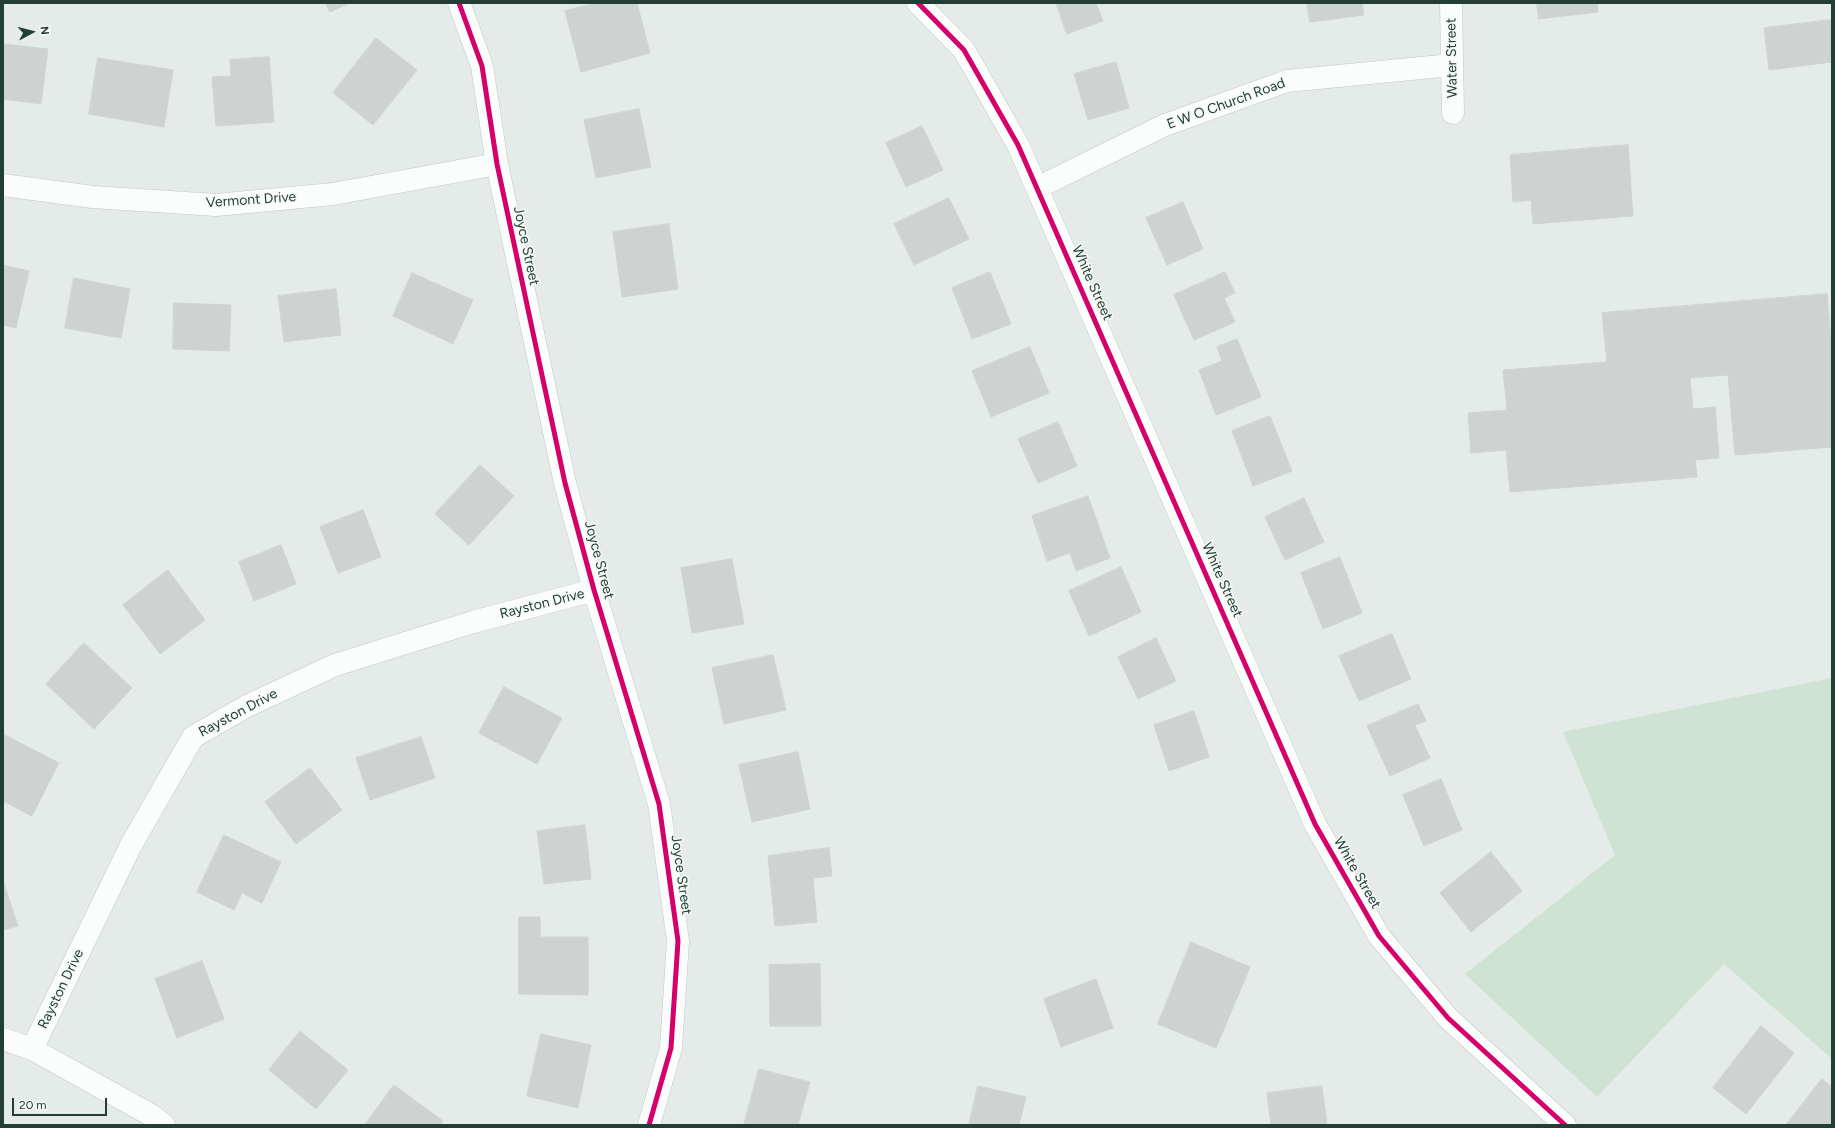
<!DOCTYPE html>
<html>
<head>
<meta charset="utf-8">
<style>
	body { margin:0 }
	#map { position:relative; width:1835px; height:1128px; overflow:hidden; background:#e5ebe8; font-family:Figtree,sans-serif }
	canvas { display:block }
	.frame { position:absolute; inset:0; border:4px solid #233e34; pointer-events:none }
	.north { position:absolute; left:12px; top:12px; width:40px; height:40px; -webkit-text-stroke:3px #f4f9f6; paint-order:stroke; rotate:83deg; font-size:11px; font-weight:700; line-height:16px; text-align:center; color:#233e34 }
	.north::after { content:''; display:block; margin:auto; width:14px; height:18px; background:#233e34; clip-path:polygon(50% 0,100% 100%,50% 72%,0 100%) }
	.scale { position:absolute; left:12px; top:1098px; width:95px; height:18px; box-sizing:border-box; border:2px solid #233e34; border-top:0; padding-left:5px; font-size:12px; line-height:14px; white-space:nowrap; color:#233e34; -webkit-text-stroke:3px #f4f9f6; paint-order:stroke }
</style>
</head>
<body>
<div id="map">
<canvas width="1835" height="1128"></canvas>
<div class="frame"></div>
<div class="north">N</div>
<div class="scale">20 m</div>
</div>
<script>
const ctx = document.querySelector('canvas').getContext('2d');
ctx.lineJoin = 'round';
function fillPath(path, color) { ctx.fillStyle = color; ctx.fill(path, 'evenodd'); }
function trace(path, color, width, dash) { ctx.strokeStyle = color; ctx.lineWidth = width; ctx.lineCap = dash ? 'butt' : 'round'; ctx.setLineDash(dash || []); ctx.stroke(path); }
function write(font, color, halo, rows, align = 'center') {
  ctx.font = font + ' Figtree,sans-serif'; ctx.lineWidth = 3; ctx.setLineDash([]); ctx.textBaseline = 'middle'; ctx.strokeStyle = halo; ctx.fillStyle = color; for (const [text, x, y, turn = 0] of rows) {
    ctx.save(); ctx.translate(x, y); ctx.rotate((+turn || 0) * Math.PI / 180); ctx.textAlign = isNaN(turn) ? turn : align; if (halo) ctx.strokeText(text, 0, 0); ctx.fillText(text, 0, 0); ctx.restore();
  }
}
fillPath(new Path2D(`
	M1832 678V1059L1724 964 1597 1097 1465 974 1615 855 1563 732Z`), '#cee3d3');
const building = new Path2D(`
	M326 3H350L330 12Z
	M596 3H637L650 53 581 72 565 11Z
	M1056 3H1096L1103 21 1067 34Z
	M1307 3H1362L1364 15 1310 22Z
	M1537 3H1597L1598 12 1539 19Z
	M1831 20 1832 62 1769 70 1764 28Z
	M376 38 417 70 373 125 333 93Z
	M3 44 48 49 41 104 3 99Z
	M269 57 274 122 216 126 212 77 231 76 230 60Z
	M98 58 173 70 164 127 89 114Z
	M1116 62 1129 108 1088 120 1074 74Z
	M639 109 651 167 596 178 584 120Z
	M922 126 943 170 906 187 886 143Z
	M1628 145 1633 216 1533 224 1531 200 1513 202 1510 155Z
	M949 198 969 239 914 265 894 224Z
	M1183 202 1203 249 1167 265 1146 218Z
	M669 224 678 289 622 297 613 232Z
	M3 265 29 271 16 328 3 325Z
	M990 272 1011 324 972 339 952 288Z
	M1225 272 1235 293 1224 298 1235 322 1194 340 1174 295Z
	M412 273 473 300 453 344 393 316Z
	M74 278 130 289 121 338 65 328Z
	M336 289 341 335 284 342 278 296Z
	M1827 294 1832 351V447L1735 455 1728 375 1690 378 1693 409 1715 407 1719 458 1695 460 1697 477 1510 492 1506 450 1471 453 1468 413 1507 410 1503 370 1607 362 1602 313Z
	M174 303 231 305 229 351 173 349Z
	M1237 339 1261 397 1216 415 1199 370 1222 361 1217 347Z
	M1030 347 1049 393 991 417 972 371Z
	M1270 416 1292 471 1253 486 1232 431Z
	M1058 422 1077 466 1038 483 1018 439Z
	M480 465 514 496 469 545 435 514Z
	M1088 496 1110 558 1076 571 1070 553 1047 561 1032 516Z
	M1304 498 1324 542 1285 560 1265 517Z
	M363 510 381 557 338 573 320 527Z
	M281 545 296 584 254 601 239 562Z
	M1340 557 1362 613 1323 629 1301 573Z
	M732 559 744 624 692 633 681 568Z
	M1121 567 1141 612 1089 636 1069 591Z
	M168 570 205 620 160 654 123 605Z
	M1392 634 1411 679 1359 701 1339 656Z
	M1156 638 1176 681 1138 699 1118 657Z
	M84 643 132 688 94 729 46 684Z
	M773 655 786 710 724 724 712 668Z
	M504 687 562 718 537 764 479 733Z
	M1418 704 1426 721 1415 725 1430 758 1390 776 1367 726Z
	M1194 711 1209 757 1169 771 1154 725Z
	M3 734 59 763 32 816 3 801Z
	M421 737 435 778 370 800 356 758Z
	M798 752 810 809 752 822 739 765Z
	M310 768 342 810 296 844 265 802Z
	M1441 779 1462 830 1424 846 1403 795Z
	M585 825 591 879 544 884 537 831Z
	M224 835 281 862 262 903 242 893 234 910 197 892Z
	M829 848 832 876 813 878 817 922 775 926 768 856Z
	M1491 852 1522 891 1471 932 1440 893Z
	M3 881 18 926 3 930Z
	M519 917H540V937H588V995L519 994Z
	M1191 942 1250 967 1216 1048 1158 1024Z
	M202 961 224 1019 177 1038 155 979Z
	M820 964 821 1026H770L769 965Z
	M1096 979 1113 1028 1061 1047 1044 999Z
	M1761 1026 1794 1053 1746 1114 1713 1088Z
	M300 1031 348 1070 316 1109 269 1070Z
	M541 1034 591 1045 578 1108 527 1096Z
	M759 1069 810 1082 798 1125H744Z
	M1822 1079 1832 1087V1125H1786Z
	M394 1085 443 1121 440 1125H365Z
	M978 1086 1026 1097 1019 1125H969Z
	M1322 1086 1327 1125H1271L1267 1093Z`);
fillPath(building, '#ced3d1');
trace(building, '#ced4d1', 1);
const street = new Path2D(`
	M459 3 482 66 497 164 565 483 594 590 659 804 678 941 671 1048 649 1125
	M1451 3 1453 113
	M3 185 93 197 216 205 333 194 497 164
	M1037 188 1165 125 1287 81 1452 65
	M3 1039 32 1049 151 1115 164 1125
	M32 1049 131 845 193 737 247 706 335 665 473 622 594 590`);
const secondary = new Path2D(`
	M918 3 964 50 1018 145 1315 824 1379 936 1448 1018 1565 1125`);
trace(street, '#c2c8c5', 23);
trace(secondary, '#c1c8c5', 23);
trace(street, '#fbfcfc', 22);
trace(secondary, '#fbfcfc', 22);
trace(new Path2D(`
	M459 3 482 66 497 164 565 483 594 590 659 804 678 941 671 1048 649 1125
	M918 3 964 50 1018 145 1315 824 1379 936 1448 1018 1565 1125`), '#d6006c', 5);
write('14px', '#233e34', '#f4f9f6', [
	["Water Street",1452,58,-91],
	["E W O Church Road",1226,104,-20],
	["Vermont Drive",251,200,-4],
	["Joyce Street",526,246,78],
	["White Street",1092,283,66],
	["Joyce Street",599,560,75],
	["White Street",1222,580,66],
	["Rayston Drive",542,604,-14],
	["Rayston Drive",238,713,-28],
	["White Street",1357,873,60],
	["Joyce Street",681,875,82],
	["Rayston Drive",61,989,-64]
]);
</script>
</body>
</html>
